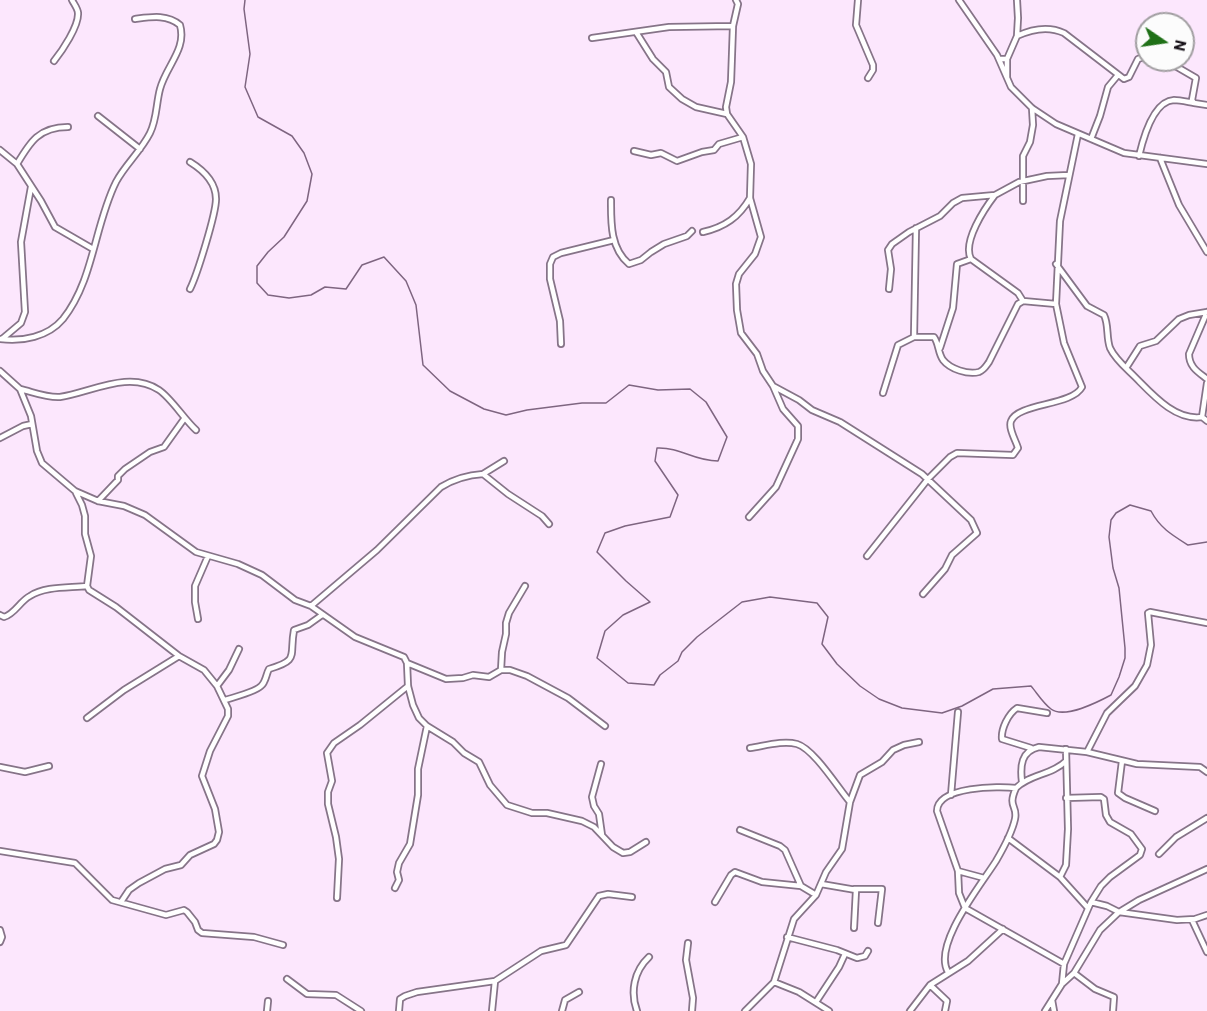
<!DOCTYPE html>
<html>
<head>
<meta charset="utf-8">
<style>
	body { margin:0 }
	#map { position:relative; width:1207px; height:1011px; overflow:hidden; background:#fce7fd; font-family:Barlow,sans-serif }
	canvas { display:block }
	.north { position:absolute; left:1135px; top:12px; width:60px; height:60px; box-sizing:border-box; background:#fcfcfc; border:2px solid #a19ea1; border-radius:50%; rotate:103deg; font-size:16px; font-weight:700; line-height:24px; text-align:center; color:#181219 }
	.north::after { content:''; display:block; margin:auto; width:21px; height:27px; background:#1f7017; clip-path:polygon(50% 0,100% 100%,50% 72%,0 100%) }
</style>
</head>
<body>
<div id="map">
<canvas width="1207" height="1011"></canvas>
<div class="north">N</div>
</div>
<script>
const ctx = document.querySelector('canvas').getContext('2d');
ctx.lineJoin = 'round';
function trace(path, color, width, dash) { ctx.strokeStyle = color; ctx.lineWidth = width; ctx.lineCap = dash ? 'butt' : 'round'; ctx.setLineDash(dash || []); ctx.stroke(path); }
trace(new Path2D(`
	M245 0 244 9 250 54 245 87 258 117 292 136 304 153 312 174 307 201 284 237 268 252 257 266V283L268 295 289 298 311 295 325 287 346 289 362 265 384 257 406 281 416 305 423 365 450 391 484 409 506 415 527 410 582 403H606L629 385 658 390 690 389 706 402 727 437 718 461C693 461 681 447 657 448L655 461 678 495 670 517 625 526 605 533 597 552 626 581 650 602 623 615 605 631 597 658 628 683 654 685 660 675 678 661 682 652 697 637 742 602 770 597 817 603 828 617 822 644 837 664 860 686 879 699 902 708 942 713 962 706 993 689 1031 686C1037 693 1043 703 1051 709 1064 719 1098 702 1111 695L1119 677 1125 658V648L1119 588 1113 568 1109 537 1111 520 1116 513 1130 505 1151 511C1160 528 1172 535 1188 545L1207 542`), '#7e6580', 1.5);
const minor = new Path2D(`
	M736 0 738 4 733 26 731 82 726 107 727 114 743 137 751 164 750 198 761 237 755 254 739 274 736 284 737 310 741 333 757 354 763 371 773 386 783 409 798 426V439L776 487 749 517
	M858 0 856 25 873 65V70L868 78
	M959 0 997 55 1011 87 1032 108 1056 124 1124 153 1207 164
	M636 32 653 59 666 72 669 87 682 99 696 107 727 114
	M1017 36 1018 18 1017 0
	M592 38 669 27 733 26
	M999 59H1007L1017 36C1032 29 1049 26 1064 33L1124 79 1129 77 1138 59 1147 56
	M1007 59V77
	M1165 60 1196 78 1192 100 1194 103 1207 105
	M54 61C62 51 79 26 78 13 78 9 74 4 72 0
	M98 116 140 149
	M1091 139 1100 116 1108 87 1118 75
	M0 150 17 164 41 201 55 227 93 249
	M634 151 651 155 661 153 677 161 702 152 714 150 719 144 743 137
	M1139 156C1143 139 1153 101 1174 100 1180 100 1188 102 1194 103
	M1160 158 1179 205 1207 252
	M190 162C203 170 216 182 216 199 216 214 197 275 190 289
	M17 164C30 142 39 127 68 127
	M995 195C985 208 962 242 971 259L1018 293 1023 301
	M611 200C611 222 610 248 629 264L641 260 651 252 664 244 687 236 692 231
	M1023 201V156L1030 142 1033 125 1032 108
	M703 232C725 227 739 217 750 198
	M1056 264 1087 306 1104 315C1109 325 1106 337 1110 348 1115 359 1126 368 1135 377 1152 394 1175 421 1202 417L1207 421
	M889 289 891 269 888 250 892 244 909 232 940 216 953 203 962 198 995 195 1019 182 1047 176 1069 175
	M1207 312 1189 354C1189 367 1198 372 1207 379
	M914 337H934C939 344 938 353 943 360 950 369 968 375 979 372 984 370 986 366 989 362L1018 304 1023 301 1056 304
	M0 339C22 342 48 337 63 319 94 280 94 226 116 182 125 165 141 151 150 133 157 119 156 104 160 89 166 66 187 49 180 25 167 14 151 17 135 19
	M2 339 21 323 25 312 21 242 31 187
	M561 344 560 321 550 279V264L553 257 561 253 614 240
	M940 348 953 308 957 264 971 259
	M1126 368 1140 346 1156 341 1179 319 1189 315 1207 312
	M0 371 20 389 31 416 37 451 42 463 75 491 98 501 124 506 145 515 196 552 238 564 262 575 295 600 311 606 355 637 404 657 407 663 408 686 413 705 419 718 427 726 453 742 464 753 479 762 490 785 507 805 532 813H547L582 821 594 827 613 847 623 853 630 852 646 842
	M773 386 799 400 812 410 840 422 922 474 971 520 977 533 952 555 945 569 923 594
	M20 389C33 392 47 398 60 397 92 392 129 370 159 390 171 398 184 419 196 430
	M883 393 898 345 914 337 916 228
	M1202 417 1207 383
	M0 438 23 426 32 424
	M483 474 504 461
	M76 493 82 505 85 516V534L91 556 87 586 89 590 116 607 179 656 204 670 217 686 228 709V716L210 751 202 776 215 809 219 832 217 840 214 844 190 855 181 865 165 869 139 883 129 890 121 902
	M98 501 118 480V476L125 469 150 452 164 447 184 419
	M867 556 928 479 950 457 957 453 1013 455 1018 448C1016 441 1008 428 1011 421 1018 403 1072 406 1082 387L1064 343 1056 304 1060 221 1078 134
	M311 606 377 550 441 487C454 479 468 475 483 474L508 494 542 516 549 524
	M0 615 4 617C15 614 20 601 30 596 45 586 69 588 87 586
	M198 619 195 602V586L208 556
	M407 663 446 679 463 678 473 675 489 677 501 670H510L527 676 568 698 605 726
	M501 670 502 652 506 634V623L509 613 525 586
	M217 686 229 670 239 649
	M225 700C232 698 256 691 261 686 266 682 266 674 269 669 300 660 289 656 294 630L308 625 322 615
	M87 718 124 690 179 656
	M750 748C764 746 783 740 797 744 814 749 838 788 850 802
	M1031 748 1002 739C1001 729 1008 714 1017 708L1047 713
	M1087 752 1107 713 1135 686 1147 665 1151 645 1148 613 1150 612 1207 623
	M1122 761 1118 793 1125 798 1155 811
	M601 764 592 797 594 806 599 814 602 835
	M0 767 25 772 49 766
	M1022 782C1020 766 1021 751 1039 747L1087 752 1137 764 1200 767 1207 772
	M951 795 958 712
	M740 830 780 846 785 850 801 886
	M1008 838 1060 877 1088 908
	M0 851 75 863 112 900 166 915 184 910 187 912 195 922 198 930 202 933 254 937 283 945
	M1159 854 1176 837 1207 818
	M958 871 984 878
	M1060 877 1066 865 1068 829 1066 749
	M821 884 856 890 854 928
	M395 888 399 880 397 872 399 863 410 844 418 795V769L427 726
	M854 889H882L878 923
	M337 898 339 859 336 837 328 804V792L332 781 327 753 334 743 360 725 408 686
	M715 902 731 875 735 872 762 882 801 886 816 895
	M1091 902 1107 906 1119 912
	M1121 911 1139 900 1207 869
	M1192 920 1207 952
	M0 930 2 937 0 942
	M787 937 837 950 857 958 865 956 868 951
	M688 943 686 960 693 998 692 1011
	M1064 964 965 908 959 893 958 871 937 811C937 786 999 786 1016 788 1030 774 1052 775 1066 761
	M948 972C932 945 981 885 996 861 1003 849 1012 833 1015 819 1018 805 1007 808 1016 788
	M1074 973 1095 989 1114 997 1113 1011
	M287 979 307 994 336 995 361 1011
	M774 982 799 992 829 1011
	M1062 984 1064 964 1091 902 1101 886 1110 877 1140 855 1142 849 1131 834 1110 822 1106 815 1104 799 1101 797 1066 798
	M930 985 947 1001 945 1011
	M1052 1000 1054 1011
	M816 1002 839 967 845 954
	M267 1011 268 1001
	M399 1011 400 999 405 996 417 992 495 981
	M492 1011 495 981 541 951 566 945 599 896 608 894 632 897
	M562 1011 565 1000 579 992
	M637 1011C630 992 634 971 649 957
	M745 1011 774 982 794 919 816 895 826 872 842 849 850 802 860 775 882 762 893 750 904 745 919 742
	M910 1011 930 985 968 961 1003 929
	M1045 1011 1062 984 1074 973 1100 930 1119 912 1177 920 1195 919 1207 915`);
trace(minor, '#867488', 8);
trace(minor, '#fff', 4.5);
</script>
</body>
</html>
